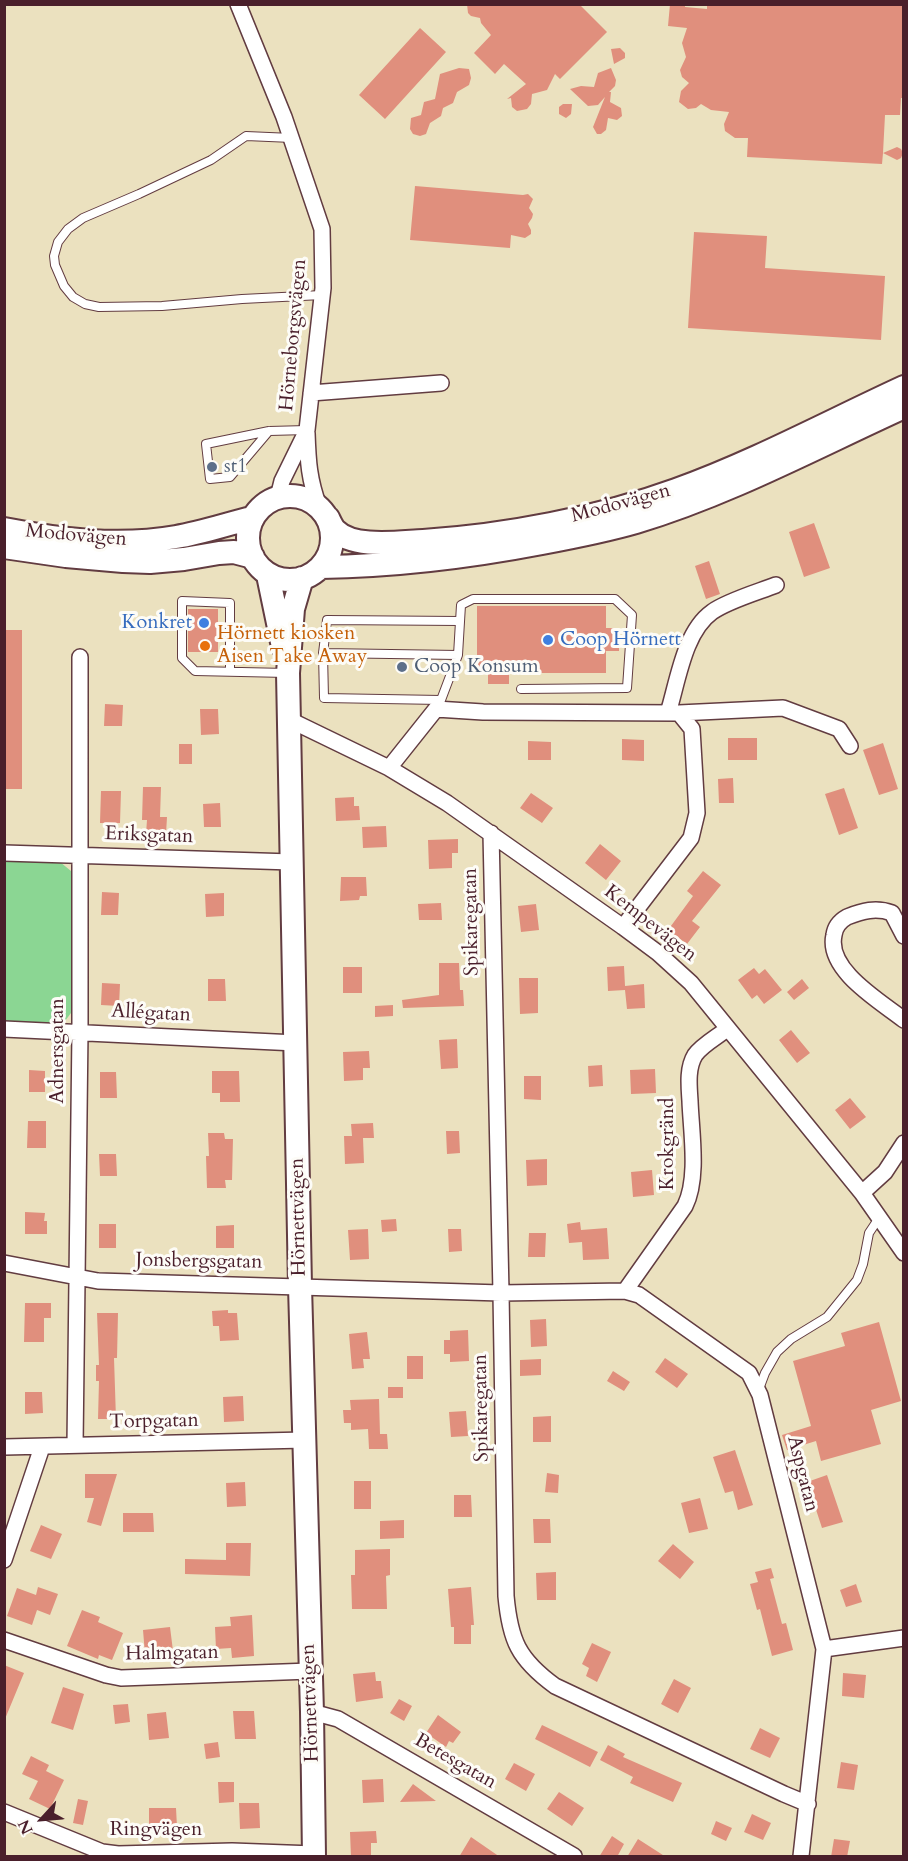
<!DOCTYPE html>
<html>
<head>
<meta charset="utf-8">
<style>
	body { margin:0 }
	#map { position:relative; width:908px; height:1861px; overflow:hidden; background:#ebe1bf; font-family:Cardo,serif }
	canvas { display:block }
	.frame { position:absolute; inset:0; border:6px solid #4a1f2b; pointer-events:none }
	.north { position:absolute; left:12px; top:1789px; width:60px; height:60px; -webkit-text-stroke:4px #fdfcf7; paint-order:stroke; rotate:244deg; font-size:16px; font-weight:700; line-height:24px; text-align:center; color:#4a1f2b }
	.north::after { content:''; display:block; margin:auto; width:21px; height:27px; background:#4a1f2b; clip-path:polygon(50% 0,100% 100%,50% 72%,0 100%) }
</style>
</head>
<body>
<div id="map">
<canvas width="908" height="1861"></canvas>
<div class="frame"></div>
<div class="north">N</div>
</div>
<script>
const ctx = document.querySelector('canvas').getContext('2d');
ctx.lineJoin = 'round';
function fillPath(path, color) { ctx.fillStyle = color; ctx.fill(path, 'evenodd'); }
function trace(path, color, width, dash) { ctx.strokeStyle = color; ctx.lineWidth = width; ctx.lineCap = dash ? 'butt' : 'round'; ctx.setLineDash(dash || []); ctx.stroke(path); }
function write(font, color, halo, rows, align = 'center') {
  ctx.font = font + ' Cardo,serif'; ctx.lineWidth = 6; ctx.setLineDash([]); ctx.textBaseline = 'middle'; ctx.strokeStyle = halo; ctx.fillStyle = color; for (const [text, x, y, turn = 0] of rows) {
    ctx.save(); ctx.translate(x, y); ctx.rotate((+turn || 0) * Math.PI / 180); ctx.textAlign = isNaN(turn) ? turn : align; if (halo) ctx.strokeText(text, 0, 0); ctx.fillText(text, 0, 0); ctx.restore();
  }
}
fillPath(new Path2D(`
	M4 859 60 862 71 871V1013L65 1021 58 1025 5 1024Z`), '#8bd693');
fillPath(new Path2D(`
	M467 4H579L607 32 560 79 555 74 547 90 532 94 531 104 527 109 517 111 512 107 511 98 507 99 526 84 504 64 495 74 474 53 491 35 481 23 480 18 471 16 468 13Z
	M670 4H685V7L707 9V4H903V98H901L900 115H885L883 153 897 147 901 149 903 153 901 158 897 160 883 153 882 164 747 157 748 138H735L725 131 724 124 729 112 711 110 701 104 696 108 688 109 679 102 681 91 689 83 682 77 680 70 686 57 682 43 687 28 668 26Z
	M420 28 446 52 385 119 359 95Z
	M620 48 625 53V58L614 64 611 49Z
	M459 68 469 69 471 78 469 85 457 92 453 103 443 108 441 116 430 123 426 134 420 136 413 134 410 129 411 118 421 115 424 102 435 99 440 74Z
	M611 68 616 80 615 86 609 92H611L610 102 621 108 622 116 617 120 608 118 606 130 601 134H597L593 127 605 97 598 105 588 106 570 89 581 86 594 87 598 73Z
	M563 104H572L571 114 566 118 559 114V107Z
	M415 186 523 195 528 194 533 199 529 208 533 214 532 218 528 224 531 230V234L525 238 511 235 510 248 410 240Z
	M694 232 767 236 765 268 885 276 881 340 688 328Z
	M814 523 830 568 804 577 789 532Z
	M709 561 720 594 706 599 695 566Z
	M477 606H606V628H619V651H606V673H509V684H488V672H477Z
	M188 609H218V652H188Z
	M4 630H22V789H4Z
	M105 704 123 705 122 726H104Z
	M200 709H218L219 734 201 735Z
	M728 738H757V760H728Z
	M622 739 644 740V761L622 760Z
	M528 741 551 742V760H528Z
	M883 743 898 789 879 795 863 750Z
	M179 744H192V764H179Z
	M733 778 734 803H719L718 779Z
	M143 787H161L160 817H167L166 834H146L147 820H142Z
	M844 788 858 828 839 835 825 794Z
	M101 791H121L120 823H100Z
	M531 793 553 808 542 823 520 808Z
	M354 797V806H359L360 820 336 821 335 798Z
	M220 803 221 827H204L203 804Z
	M386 826 387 847 363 848 362 827Z
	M458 839V853H452V868L429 869 428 840Z
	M600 844 621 861 606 880 585 863Z
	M703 871 721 885 692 921 700 927 687 944 668 930 693 896 687 891Z
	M341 877H366L367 896H360L359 900 340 901Z
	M102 892 119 893 118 915H101Z
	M224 893V916L206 917 205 894Z
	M441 903 442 920H419L418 904Z
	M536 904 539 930 521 932 518 906Z
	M439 963H459L460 990H463L464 1006 403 1008 402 1000 439 995Z
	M624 966 625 986 644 984 645 1008 627 1009 625 990 608 991 607 967Z
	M343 967H362V993H343Z
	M754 968 759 974 765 969 782 990 764 1004 757 995 752 999 738 980Z
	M519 978H538V1013L520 1014Z
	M208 979H225L226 1001H208Z
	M802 979 809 988 794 1000 787 992Z
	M102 983 120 984 119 1006 101 1005Z
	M393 1005V1016L375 1017V1006Z
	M791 1030 810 1053 797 1063 779 1040Z
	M457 1039 458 1068 441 1069 439 1040Z
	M369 1051 370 1068H363V1080L344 1081 343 1052Z
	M602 1065 603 1086 589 1087 588 1066Z
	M655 1069 656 1093 631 1094 630 1070Z
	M29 1070 45 1071V1092H29Z
	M212 1071H239L240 1102H220V1093H212Z
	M100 1072H116L117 1098H100Z
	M524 1076H541V1100L524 1099Z
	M850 1098 866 1117 850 1129 835 1110Z
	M28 1121H46V1148H27Z
	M373 1123 374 1138H363L364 1163 345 1164 344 1136H352L351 1124Z
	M446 1131H459L460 1153 447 1154Z
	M208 1133H224L225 1139H233L232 1180H225L226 1188H207L206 1156H209Z
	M99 1154H116L117 1176H100Z
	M547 1159V1185L527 1186 526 1160Z
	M652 1170 654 1195 633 1197 631 1172Z
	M25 1212 45 1213 44 1221H47V1234H25Z
	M396 1219 397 1231 382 1232 381 1220Z
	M580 1222 581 1230 607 1228 609 1259 583 1260 582 1242 569 1243 567 1224Z
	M99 1224H116V1248H99Z
	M234 1225V1248H216V1226Z
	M368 1229 369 1259 350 1260 348 1230Z
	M448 1229H461L462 1251 449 1252Z
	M529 1233H546L545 1257H528Z
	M25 1303H51V1318H44V1342H24Z
	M228 1310V1313H237L239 1340 220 1341 219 1326H213L212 1311Z
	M97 1313H118L117 1358H114L116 1419H98L99 1381H96V1365H99Z
	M546 1319 547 1346 531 1347 530 1320Z
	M879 1322 901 1401 871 1410 881 1444 821 1461 816 1441 787 1450 782 1435 811 1426 793 1361 845 1346 841 1333Z
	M468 1330 469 1361 450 1362V1354H444V1340H450V1331Z
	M367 1332 370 1359H363L364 1368 352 1369 349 1334Z
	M407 1356H423V1379H407Z
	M665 1358 688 1374 677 1388 655 1372Z
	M541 1359V1375L520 1376V1360Z
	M613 1371 630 1382 624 1391 607 1381Z
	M388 1387H403V1398H388Z
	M25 1392H42L43 1413 25 1414Z
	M243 1396 244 1421 224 1422 223 1397Z
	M379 1399 380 1434H387L388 1449H369L368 1429 351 1430V1423H344L343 1410H351L350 1400Z
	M466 1411 468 1436 451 1437 449 1412Z
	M551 1416V1442H533V1417Z
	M735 1450 753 1505 738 1510 733 1491 725 1493 713 1457Z
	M547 1473 559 1475 558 1493 545 1492Z
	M85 1474H117L101 1526 87 1522 94 1498H85Z
	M827 1475 843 1522 822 1528 807 1482Z
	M354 1481H371V1509H354Z
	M245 1482 246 1506 227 1507 226 1483Z
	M454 1495H471L472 1517H454Z
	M700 1498 708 1529 689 1533 681 1503Z
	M123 1513H153L154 1532H123Z
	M533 1519H550L551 1543H534Z
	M404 1520V1538L380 1539V1521Z
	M41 1525 62 1534 51 1559 30 1551Z
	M226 1543H251L250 1576 185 1574V1559L226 1560Z
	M673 1544 694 1562 680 1579 658 1561Z
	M390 1549V1575L386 1576 387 1609H352L351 1575H355V1550Z
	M771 1568 774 1578 770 1579 782 1624 786 1623 793 1650 772 1656 760 1609 757 1610 750 1584 758 1582 755 1572Z
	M556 1572V1600H537L536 1573Z
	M856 1584 862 1602 846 1607 840 1590Z
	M38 1587 58 1594 50 1615 37 1610 32 1625 7 1616 17 1588 36 1595Z
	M471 1587 474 1625H471V1644H454V1627H451L448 1589Z
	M82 1610 100 1617 98 1622 123 1633 112 1660 99 1655 98 1659 67 1646Z
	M252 1615 254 1656 232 1658 231 1648 216 1649 215 1627 231 1626 230 1617Z
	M170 1627 173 1651 145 1654 143 1630Z
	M592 1643 611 1652 597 1682 586 1676 589 1668 582 1664Z
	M4 1665 24 1673 5 1719H4Z
	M375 1672 376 1681H381L383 1698 356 1702 353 1674Z
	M843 1673 866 1675 864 1698 842 1696Z
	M674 1679 691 1688 678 1713 661 1704Z
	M63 1687 84 1694 73 1730 51 1723Z
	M399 1699 412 1706 404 1721 390 1713Z
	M128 1704 130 1722 115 1724 113 1705Z
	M233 1711H254L256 1739H235Z
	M166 1712 169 1738 149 1740 147 1714Z
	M438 1715 461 1732 453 1743 449 1741 446 1747 426 1733Z
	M542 1725 598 1752 590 1767 535 1739Z
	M760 1728 780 1738 770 1758 750 1749Z
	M218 1742 220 1757 206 1759 204 1744Z
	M608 1745 625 1754 623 1757 682 1783 673 1802 630 1783 633 1777 600 1760Z
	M31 1756 49 1765 46 1771 64 1780 50 1809 29 1799 38 1781 22 1774Z
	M841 1762 858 1765 854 1790 837 1788Z
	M514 1763 535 1774 526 1791 505 1779Z
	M383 1779 384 1802 363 1803 362 1780Z
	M218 1782H234V1802L219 1803Z
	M413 1784 436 1801 400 1802Z
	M559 1792 584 1808 572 1826 547 1809Z
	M78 1799 88 1801 83 1825 73 1823Z
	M239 1803H259L260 1828 240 1829Z
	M149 1808H176L177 1827H149Z
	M752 1814 771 1823 763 1840 744 1832Z
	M716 1821 732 1828 726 1841 711 1834Z
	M376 1831 377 1843H371V1857H351L350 1832Z
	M612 1836 624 1844 617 1857H599Z
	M471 1837 500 1857H459Z
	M638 1839 666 1857H627Z
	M834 1839 850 1841 847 1857H831Z`), '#e08f7d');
const lane = new Path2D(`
	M292 138 246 136 211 160 139 194 83 218 68 229 58 242 54 256 55 265 64 286 73 297 85 304 99 307 162 306 242 299 322 295
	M269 431 230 477 210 479 206 444 269 431 307 430
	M323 653 327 620 460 621
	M230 671V603L182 601V658L195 671 287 673
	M441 700 458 655 461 605 473 599H615L632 615 627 688 521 689
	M439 704 441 700 324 698 323 653 458 655
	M759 1389 765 1373 777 1352 791 1339 827 1317 857 1280 863 1264 869 1233 879 1218`);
const street = new Path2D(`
	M238 4 284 117 322 229 323 288 307 430 282 481 278 497
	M311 393 441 383
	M307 433C308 462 309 479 319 507
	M668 713C678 681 684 632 712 612 727 601 758 592 776 585
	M290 720 389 768 447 803 623 927 658 953 691 983 862 1193 904 1253
	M389 768 436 709 483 712 679 713 783 708 839 729 850 746
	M491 833 501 1293 506 1596C510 1640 518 1659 555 1686L784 1794 808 1804
	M4 853 292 862
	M623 927 691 838 697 813 692 729 679 713
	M904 936 892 913C876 907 862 911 847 917 840 921 835 927 834 935 826 970 880 1001 904 1020
	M4 1029 296 1043
	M862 1193 885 1172 904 1143
	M4 1263 98 1281 501 1293 625 1291 639 1295 749 1373 760 1395 824 1649 801 1856
	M625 1291 685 1206C699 1178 691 1131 690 1101 689 1086 687 1068 695 1055 702 1045 717 1037 727 1029
	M75 1445 80 1031V657
	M4 1447 305 1440
	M4 1560 42 1447
	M4 1640 106 1675 121 1678 310 1671
	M824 1649 904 1638
	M312 1712 338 1719 574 1856
	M4 1812 102 1852 118 1854 232 1851 314 1854`);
const secondary = new Path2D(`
	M248 538a42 42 0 1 1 84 0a42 42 0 1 1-84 0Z
	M328 518C330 522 332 527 335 530 353 549 399 542 423 541 504 536 599 518 676 490 754 462 828 422 904 387
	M4 529C61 540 119 547 176 537 201 533 227 524 252 518
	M4 547 66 556 123 561 150 562 184 559 219 553 234 552 253 557
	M321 567C395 566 469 557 542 543 574 537 605 531 636 522 729 494 816 447 904 407
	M268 575 283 647
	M302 578 293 609 288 673 300 1286 312 1712 314 1856`);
trace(lane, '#623c41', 10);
trace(street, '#623c41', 18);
trace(secondary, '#623c41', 26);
trace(lane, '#fff', 8);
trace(street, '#fff', 15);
trace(secondary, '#fff', 22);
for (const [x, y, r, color] of [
	[212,467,6,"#5c6f8a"],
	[204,623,6,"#3f7fe0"],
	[548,640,6,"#3f7fe0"],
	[205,646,6,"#e8710a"],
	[402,667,6,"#5c6f8a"]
]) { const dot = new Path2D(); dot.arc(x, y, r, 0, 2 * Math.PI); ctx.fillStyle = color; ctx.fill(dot); trace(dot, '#fdfcf7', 2); }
write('20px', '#4a1f2b', '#fdfcf7', [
	["Hörneborgsvägen",294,335,-85],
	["Modovägen",621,504,-15],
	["Modovägen",76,536,5],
	["Eriksgatan",149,836,2],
	["Spikaregatan",472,922,-91],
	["Kempevägen",650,924,38],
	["Allégatan",151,1014,3],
	["Adnersgatan",58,1051,-90],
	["Krokgränd",668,1144,-90],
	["Hörnettvägen",299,1217,-91],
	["Jonsbergsgatan",199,1262,1],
	["Spikaregatan",482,1408,-91],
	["Torpgatan",154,1422,-1],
	["Aspgatan",802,1474,76],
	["Halmgatan",172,1654,-1],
	["Hörnettvägen",311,1703,-92],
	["Betesgatan",455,1762,30],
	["Ringvägen",156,1830]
]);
write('20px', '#4e5e75', '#fdfcf7', [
	["st1",224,467],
	["Coop Konsum",414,667]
], 'left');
write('20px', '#366cbe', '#fdfcf7', [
	["Konkret",192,623],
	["Coop Hörnett",560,640,"left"]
], 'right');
write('20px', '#c56008', '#fdfcf7', [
	["Hörnett kiosken",217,634],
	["Aisen Take Away",217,657]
], 'left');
</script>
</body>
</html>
